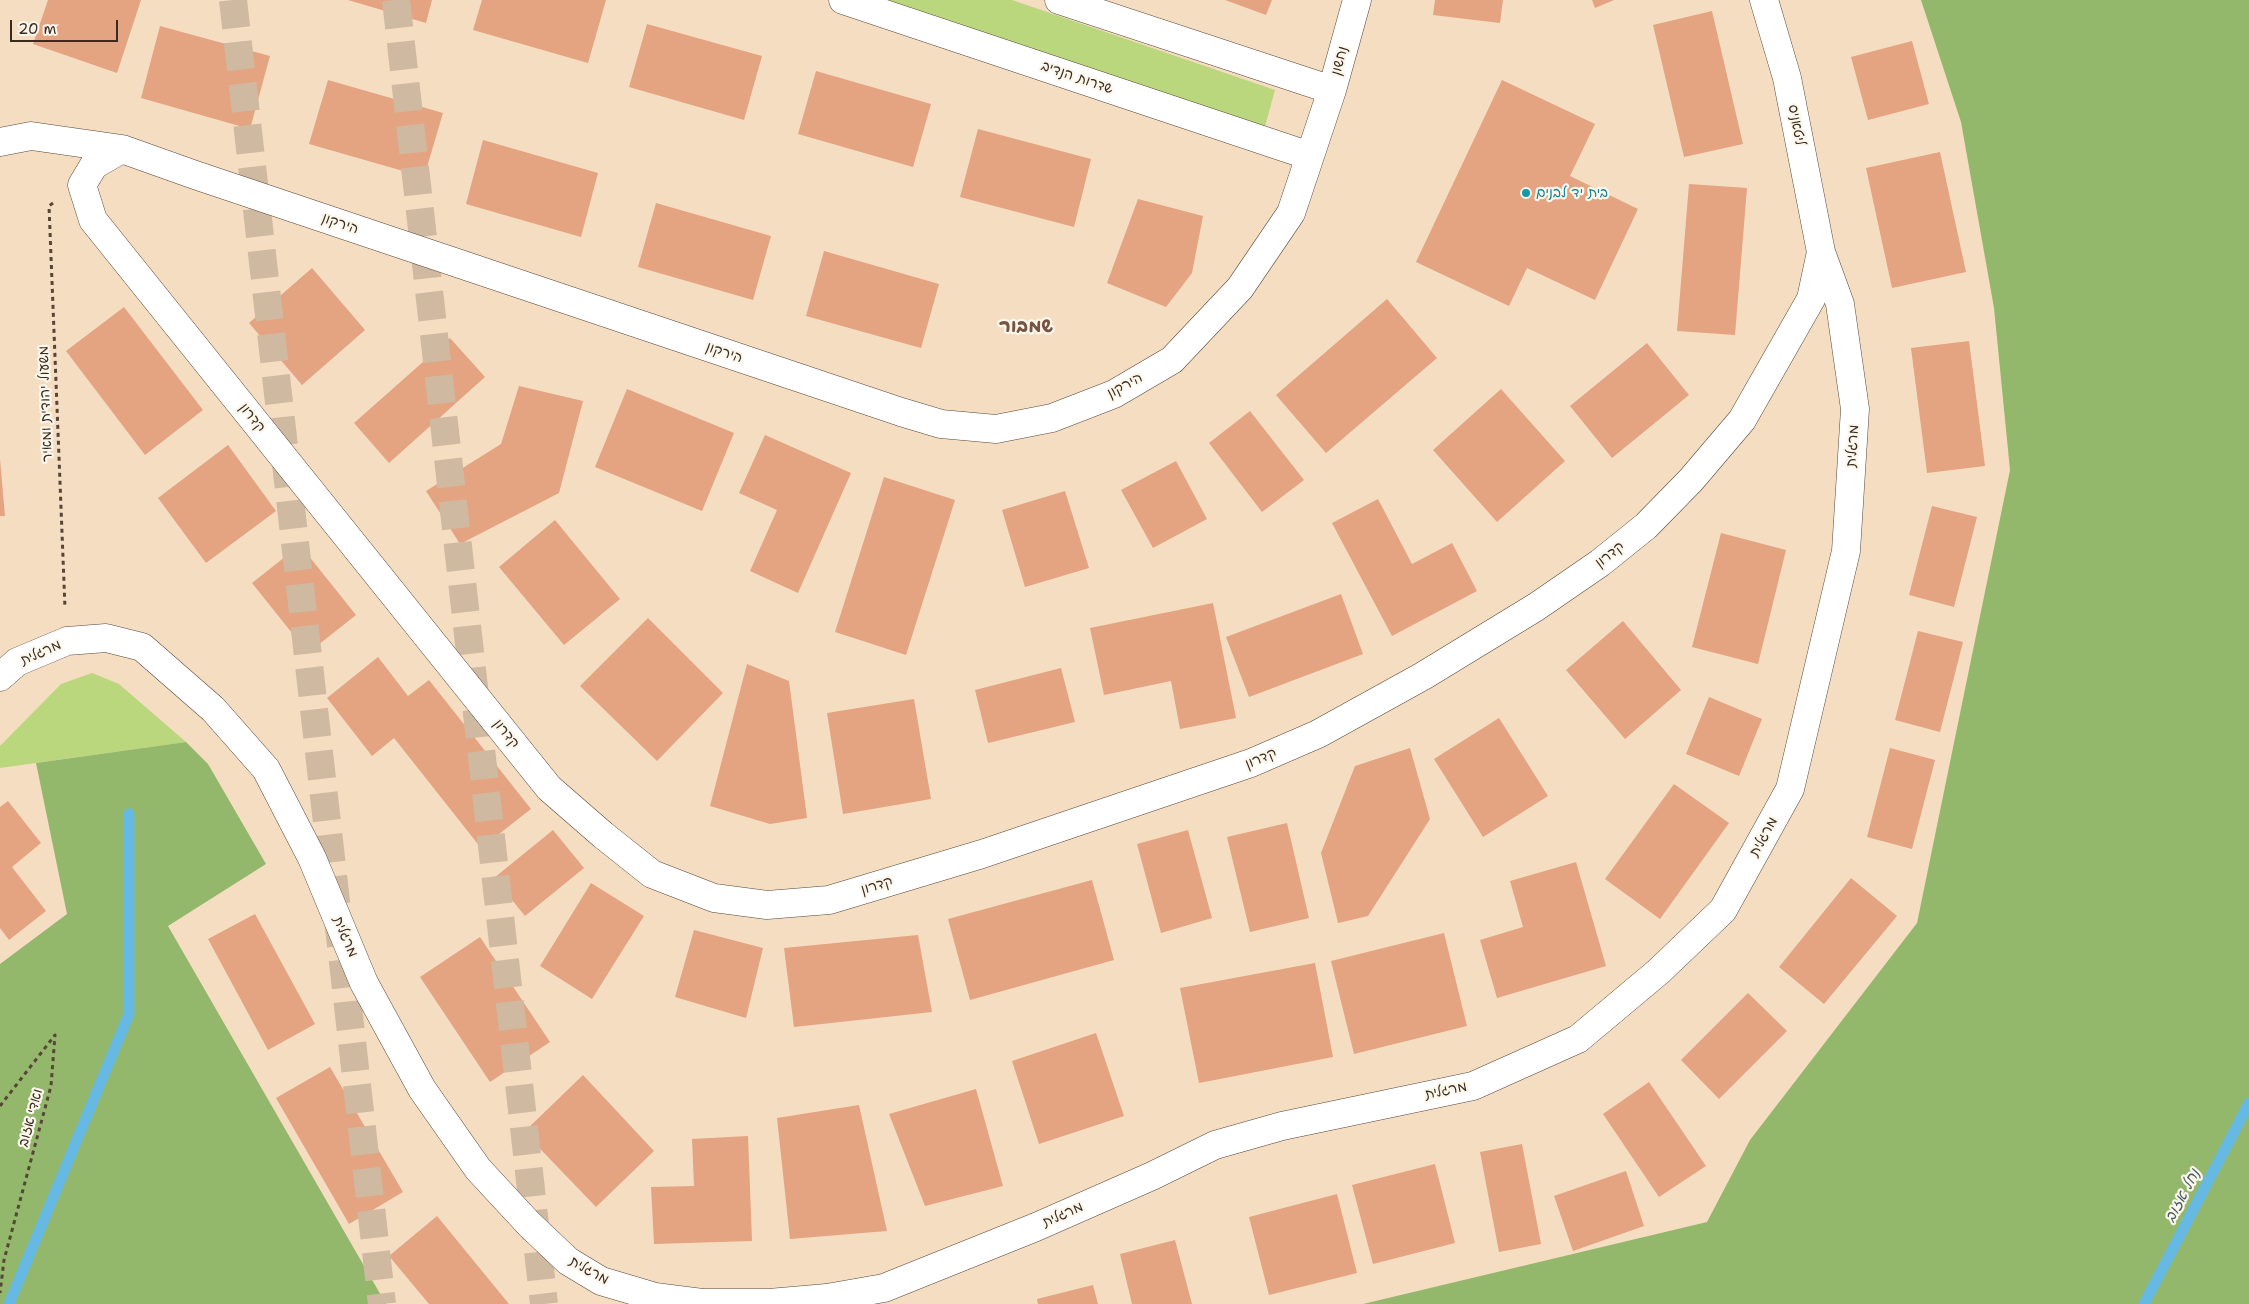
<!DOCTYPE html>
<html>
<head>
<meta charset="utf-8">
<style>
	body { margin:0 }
	#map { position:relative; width:2249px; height:1304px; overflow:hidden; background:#f5ddc2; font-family:"Shantell Sans",sans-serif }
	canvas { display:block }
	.scale { position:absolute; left:10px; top:20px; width:108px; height:22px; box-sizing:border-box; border:2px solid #3b2a1e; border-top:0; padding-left:6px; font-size:15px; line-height:18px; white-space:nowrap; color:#3b2a1e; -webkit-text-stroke:4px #fbf7ec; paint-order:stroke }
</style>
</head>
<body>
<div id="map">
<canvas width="2249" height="1304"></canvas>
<div class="scale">20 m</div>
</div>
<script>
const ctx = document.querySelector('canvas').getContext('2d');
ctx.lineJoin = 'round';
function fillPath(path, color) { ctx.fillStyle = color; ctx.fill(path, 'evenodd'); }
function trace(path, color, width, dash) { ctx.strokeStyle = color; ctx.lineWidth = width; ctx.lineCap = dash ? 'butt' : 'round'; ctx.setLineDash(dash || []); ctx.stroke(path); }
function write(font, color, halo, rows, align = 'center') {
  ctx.font = font + ' "Shantell Sans","Playpen Sans Hebrew",sans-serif'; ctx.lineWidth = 4.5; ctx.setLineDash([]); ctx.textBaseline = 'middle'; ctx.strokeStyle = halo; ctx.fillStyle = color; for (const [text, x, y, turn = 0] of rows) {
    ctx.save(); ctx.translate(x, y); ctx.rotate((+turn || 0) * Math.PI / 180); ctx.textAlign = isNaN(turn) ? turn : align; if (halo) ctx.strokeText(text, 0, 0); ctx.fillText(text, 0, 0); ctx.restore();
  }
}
fillPath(new Path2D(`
	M882 0H1012L1275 90 1264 130Z
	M92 673 119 684 186 742 0 768V746L61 684Z`), '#bad77d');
fillPath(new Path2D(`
	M1921 0H2249V1304H1363L1707 1222 1750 1140 1917 923 2010 470 1994 308 1961 122Z
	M186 742 208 764 266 864 168 926 386 1304H0V964L67 914 36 763Z`), '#93b86c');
trace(new Path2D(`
	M9 1304 129 1014V814
	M2144 1304 2249 1103`), '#66b9e2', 11);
fillPath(new Path2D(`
	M48 0H141L117 73 33 44Z
	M348 0H432L426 23Z
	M482 0H606L588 63 473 30Z
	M1225 0H1272L1266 15Z
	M1435 0H1503L1500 23 1433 15Z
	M1592 0H1614L1595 8Z
	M1712 11 1743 144 1684 157 1653 25Z
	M647 24 762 56 744 120 629 87Z
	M160 26 270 56 250 129 141 98Z
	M1912 41 1929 104 1868 120 1851 57Z
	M816 71 931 104 913 167 798 134Z
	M328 80 443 113 424 177 309 144Z
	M1502 80 1595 124 1570 176 1638 209 1595 300 1527 268 1509 306 1416 262Z
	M978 129 1091 159 1074 227 960 197Z
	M483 140 598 173 581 237 466 204Z
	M1940 152 1966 272 1892 288 1866 168Z
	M1689 184 1747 188 1735 335 1677 331Z
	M1138 199 1203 216 1192 273 1166 307 1107 283Z
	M656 203 771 236 753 300 638 267Z
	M824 251 939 284 921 348 806 316Z
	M312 268 365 330 302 385 249 323Z
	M1387 299 1437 358 1326 453 1276 395Z
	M124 307 203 410 145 455 66 351Z
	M450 338 485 377 389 463 354 423Z
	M1969 341 1985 466 1927 473 1911 348Z
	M1647 343 1689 395 1612 458 1570 406Z
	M519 386 583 401 559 493 460 544 426 491 501 444Z
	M627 389 734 433 702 511 595 467Z
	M1501 389 1565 461 1497 522 1433 450Z
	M1250 411 1304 480 1262 512 1209 443Z
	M765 435 851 473 798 593 750 571 777 510 739 493Z
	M228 445 276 511 206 563 158 498Z
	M0 459 5 516H0Z
	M1176 461 1207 519 1153 548 1121 490Z
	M884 477 955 500 906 655 835 632Z
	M1065 491 1089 568 1025 587 1002 510Z
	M1378 499 1412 564 1452 543 1477 591 1392 636 1332 523Z
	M1932 506 1977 517 1954 607 1909 595Z
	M555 520 620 599 564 645 499 567Z
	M1721 533 1786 550 1758 664 1692 647Z
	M300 545 356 615 308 653 252 583Z
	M1341 594 1363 654 1249 697 1226 637Z
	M1213 603 1236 718 1180 729 1171 681 1104 695 1090 628Z
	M648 618 723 693 657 761 580 686Z
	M1623 621 1681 690 1625 739 1566 670Z
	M1918 631 1963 642 1940 732 1895 720Z
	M378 657 408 696 429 680 531 809 481 848 394 738 372 756 327 698Z
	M747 664 789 681 807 818 770 824 710 806Z
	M1061 668 1075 722 988 743 975 690Z
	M1709 697 1762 719 1739 776 1686 754Z
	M914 699 931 799 843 814 827 713Z
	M1499 718 1548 796 1483 837 1434 759Z
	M1410 748 1430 819 1368 916 1338 923 1321 853 1355 766Z
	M1890 748 1935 760 1912 849 1867 837Z
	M1674 784 1729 823 1660 919 1605 879Z
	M8 801 41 843 12 867 46 911 9 940 0 928V807Z
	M1287 823 1309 918 1250 932 1227 837Z
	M553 830 584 868 525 916 494 878Z
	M1188 830 1212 918 1161 933 1137 844Z
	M1576 862 1606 966 1497 998 1480 940 1523 927 1510 881Z
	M1851 878 1897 916 1824 1004 1779 967Z
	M1092 880 1114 960 970 1000 948 919Z
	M591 883 644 916 592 999 540 966Z
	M255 914 315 1024 268 1050 208 939Z
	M694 930 763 948 746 1018 675 997Z
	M1444 933 1467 1026 1354 1054 1331 961Z
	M918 935 932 1012 794 1027 784 948Z
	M480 937 550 1042 490 1082 420 977Z
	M1315 963 1333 1057 1199 1083 1180 988Z
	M1748 993 1787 1031 1719 1099 1681 1060Z
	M1096 1033 1124 1116 1039 1144 1012 1061Z
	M330 1067 403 1192 349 1224 276 1098Z
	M583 1075 654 1151 596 1207 524 1132Z
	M1649 1082 1706 1166 1659 1197 1603 1114Z
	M976 1089 1003 1186 925 1206 889 1114Z
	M859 1105 887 1231 790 1239 777 1118Z
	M748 1136 752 1241 654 1244 651 1187 694 1186 692 1139Z
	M1522 1144 1541 1244 1499 1252 1480 1152Z
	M1435 1164 1455 1243 1373 1264 1352 1185Z
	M1626 1171 1644 1226 1573 1251 1554 1196Z
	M1337 1194 1357 1273 1269 1295 1249 1217Z
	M437 1216 509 1304H429L389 1256Z
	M1175 1240 1192 1304H1132L1120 1254Z
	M1093 1285 1098 1304H1038L1037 1299Z`), '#e4a381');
trace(new Path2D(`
	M233 0 382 1304
	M396 0 544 1304`), '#d0b9a1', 28, [28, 14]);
const street = new Path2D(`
	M843 0 1310 156
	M1059 0 1332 90
	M0 142 31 136 122 149 195 175 901 412 941 424 996 429 1052 418 1114 394 1172 360 1240 288 1291 213 1332 90 1357 0
	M122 149 94 165 82 185 93 220 549 788 603 835 652 874 714 898 767 905 829 900 982 854 1251 763 1318 734 1423 676 1536 607 1600 563 1646 526 1691 480 1742 420 1811 299 1821 252
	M0 677 17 662 67 641 106 638 142 647 213 709 266 769 312 858 364 983 422 1089 478 1169 529 1224 568 1261 601 1281 655 1297 702 1303H769L827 1298 884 1288 1036 1227 1152 1176 1215 1145 1282 1126 1473 1086 1578 1039 1658 972 1723 910 1790 789 1846 551 1855 409 1840 304 1821 252 1787 78 1764 0`);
trace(street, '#574537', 29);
trace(new Path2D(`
	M53 203 49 206 65 608
	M0 1106 55 1035 51 1086 4 1260 0 1293`), '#574537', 3, [4, 4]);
trace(street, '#fff', 28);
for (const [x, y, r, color] of [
	[1526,193,5,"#0f9aa8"]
]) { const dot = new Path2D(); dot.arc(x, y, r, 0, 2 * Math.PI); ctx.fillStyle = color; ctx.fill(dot); trace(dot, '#fbf7ec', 2); }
write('14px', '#3b2a1e', '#fbf7ec', [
	["נחשון",1340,61,-75],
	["שדרות הנדיב",1077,78,19],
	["ליטאניס",1796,125,79],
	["הירקון",340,224,19],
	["הירקון",724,353,19],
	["הירקון",1125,386,-28],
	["משעול יהודית ומאיר",46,404,-92],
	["קדרון",252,418,51],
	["מרגלית",1853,446,-86],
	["קדרון",1610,555,-38],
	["מרגלית",41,653,-24],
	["קדרון",506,734,51],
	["קדרון",1261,759,-23],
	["מרגלית",1764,837,-61],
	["קדרון",877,886,-17],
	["מרגלית",345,937,67],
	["מרגלית",1446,1091,-12],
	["ואדי אזוב",31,1118,-75],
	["מרגלית",1063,1215,-24],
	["מרגלית",589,1271,29]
]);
write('14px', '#0d838f', '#fbf7ec', [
	["בית יד לבנים",1536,193]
], 'left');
write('italic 15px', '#4a5c63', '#fbf7ec', [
	["נחל אזוב",2183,1196,-62]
]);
write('bold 19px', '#765441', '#fbf7ec', [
	["שמבור",1026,327]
]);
</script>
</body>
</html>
